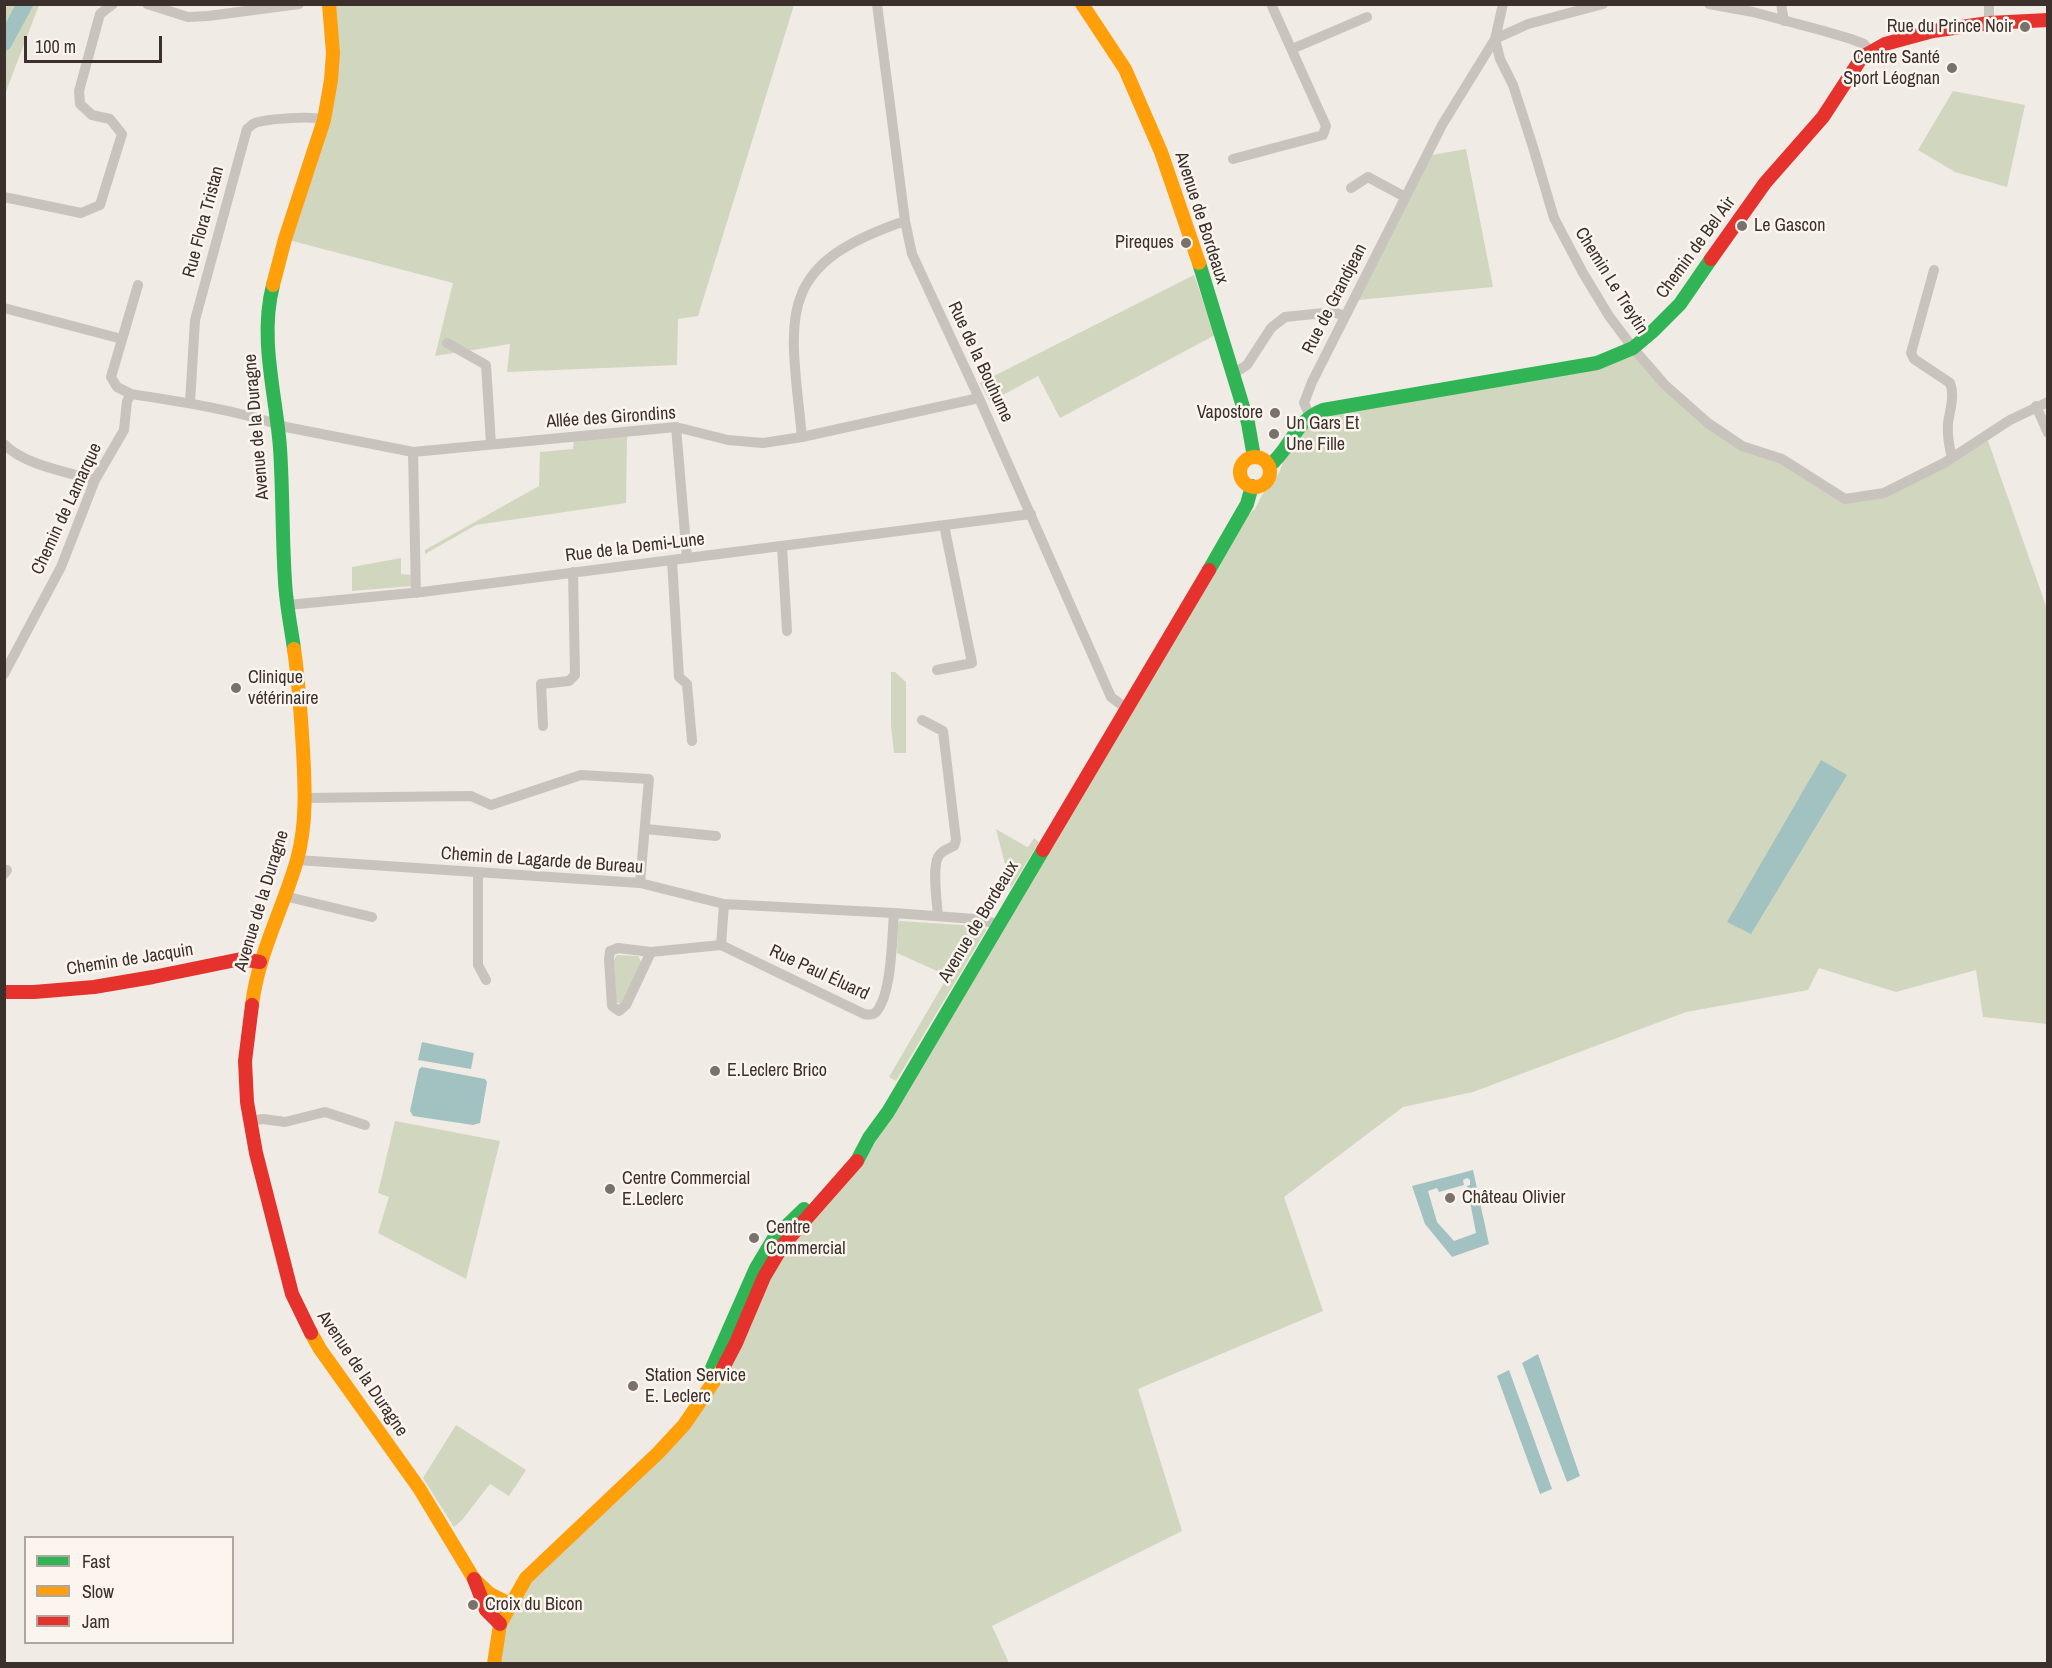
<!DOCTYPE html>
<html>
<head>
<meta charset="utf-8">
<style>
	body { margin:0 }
	#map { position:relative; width:2052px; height:1668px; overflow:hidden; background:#f0ebe5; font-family:"Archivo Narrow",sans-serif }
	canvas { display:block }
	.frame { position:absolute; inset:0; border:6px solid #3b302b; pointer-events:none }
	.legend { position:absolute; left:24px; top:1536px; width:210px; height:108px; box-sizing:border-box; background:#fbf5ee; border:2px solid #aea6a0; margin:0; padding:8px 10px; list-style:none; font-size:18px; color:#3b302b }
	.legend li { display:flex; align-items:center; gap:12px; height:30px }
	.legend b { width:30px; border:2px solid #aea6a0 }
	.scale { position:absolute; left:24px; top:36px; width:138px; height:27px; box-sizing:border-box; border:3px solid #3b302b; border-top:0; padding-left:8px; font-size:18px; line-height:21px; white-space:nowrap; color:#3b302b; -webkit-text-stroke:4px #fbf5ee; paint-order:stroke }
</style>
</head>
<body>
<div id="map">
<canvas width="2052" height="1668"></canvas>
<div class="frame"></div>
<ul class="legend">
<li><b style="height:8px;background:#30b455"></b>Fast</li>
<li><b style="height:8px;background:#ff9f0a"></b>Slow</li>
<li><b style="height:8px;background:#e5322d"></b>Jam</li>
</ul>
<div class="scale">100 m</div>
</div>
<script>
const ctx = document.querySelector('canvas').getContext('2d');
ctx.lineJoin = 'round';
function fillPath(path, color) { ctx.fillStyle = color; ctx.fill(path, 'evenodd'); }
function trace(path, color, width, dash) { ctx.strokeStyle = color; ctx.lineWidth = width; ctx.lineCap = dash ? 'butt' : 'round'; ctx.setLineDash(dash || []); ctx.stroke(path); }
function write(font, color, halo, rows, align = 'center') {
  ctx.font = font + ' "Archivo Narrow",sans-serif'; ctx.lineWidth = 5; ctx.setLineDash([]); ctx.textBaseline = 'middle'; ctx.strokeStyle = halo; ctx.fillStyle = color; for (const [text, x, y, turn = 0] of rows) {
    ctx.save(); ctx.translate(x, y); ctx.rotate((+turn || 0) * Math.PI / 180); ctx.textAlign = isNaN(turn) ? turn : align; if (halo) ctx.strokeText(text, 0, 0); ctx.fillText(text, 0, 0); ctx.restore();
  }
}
fillPath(new Path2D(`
	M5 5H39L5 94Z
	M329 5H794L698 316 678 319 677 365 507 372 510 344 435 356 453 283 285 239 324 120Z
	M1953 91 2025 105 2007 187 1955 172 1918 150Z
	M1466 149 1493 287 1358 300 1432 155Z
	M1194 275 1215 335 1060 418 1038 376 990 402 980 383Z
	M1633 348 1665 385 1742 446 1782 459 1845 499 1884 493 1986 435 2047 609V1024L1983 1017 1976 970 1896 992 1819 968 1808 990 1686 1012 1473 1092 1403 1107 1284 1197 1323 1311 1138 1389 1182 1531 992 1626 1009 1663 494 1664 495 1653 526 1578 658 1453 696 1402 774 1238 834 1180 857 1150 1234 527 1255 509 1262 495 1279 473 1295 431 1310 416 1597 363Z
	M627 435 626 503 476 525 425 554V550L539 486 540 452 573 449 574 440Z
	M401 558V574L412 575V586L352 591V567Z
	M891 672H895L906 682V753H894L891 726Z
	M996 829 1027 847 1029 846 1034 838 1039 842 1011 888Z
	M900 921 977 926 979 923H982L986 930 896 1081 889 1077 948 976 897 953 898 924Z
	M617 955 638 956 642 963 621 1004 616 1002 614 960Z
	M395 1121 500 1141 466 1279 378 1233 389 1197 378 1193Z
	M456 1425 526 1470 509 1496 490 1484 462 1520 454 1527 423 1478Z`), '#d1d6bf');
fillPath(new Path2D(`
	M1821 760 1847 775 1751 934 1727 922Z
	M422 1042 474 1053 471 1069 418 1060Z
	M422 1067 485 1079 487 1082 480 1123 473 1125 413 1116 410 1111 419 1069Z
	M1473 1170 1489 1244 1452 1257 1425 1224 1412 1186ZM1467 1178 1470 1180V1185L1467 1186 1476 1233 1454 1241 1437 1222 1428 1191 1437 1188 1439 1192 1464 1185 1463 1180Z
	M1538 1354 1580 1476 1567 1482 1522 1363Z
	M1509 1370 1552 1489 1540 1494 1497 1376Z`), '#a1c2c1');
trace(new Path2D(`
	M4 43 25 4`), '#a1c2c1', 16);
trace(new Path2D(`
	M147 4 188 17 208 16 299 4
	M877 4 905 221 912 254 979 398 1111 697 1127 709
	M1709 4 1753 12 1824 31 1851 39 1864 44 1870 51
	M1781 4 1784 21
	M1989 4V23
	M1495 39 1500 59 1513 85 1533 147 1554 218 1583 273 1609 316 1633 348 1665 385 1708 423 1742 446 1782 459 1845 499 1884 493 1944 463 2010 420 2048 402
	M1495 39 1528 24 1603 4
	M1292 49 1367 17
	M1233 159 1323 135 1326 126 1271 4
	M1351 188 1368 177 1405 197
	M4 197 81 213 100 205 122 134 110 119 92 115 80 104 79 91 100 14 113 4
	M1934 270 1911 353 1914 359 1950 383C1955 395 1950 410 1948 423 1947 435 1949 446 1952 458
	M4 308 122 339
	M447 343 486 365 491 444
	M1233 374 1247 365 1271 328 1285 317 1333 312 1345 316
	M131 394 117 387 111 377 138 285
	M190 403 195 320 247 129C250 127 252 124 255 123 266 119 314 115 324 120
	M2036 406 2048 433
	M1310 416 1304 403 1312 382 1442 125 1495 39 1503 4
	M676 427 687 558
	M802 437C790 317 772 266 905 221
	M4 444C24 465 67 472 95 480
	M413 452 416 593
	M782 546 787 631
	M672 560 679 677 687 684 692 741
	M288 605 422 592 1031 514
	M937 670 972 663 944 525
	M4 674 61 567 95 480 124 430 127 401 131 394C183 402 236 410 286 427L413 452 676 427 728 440 763 443 802 437 979 398
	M922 720 943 731 956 840 954 846C947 849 941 851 938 857 932 870 937 902 938 916
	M543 726 541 684 569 681 575 675 573 572
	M306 798 471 796 491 805 581 775 649 779 640 883
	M646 829 716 836
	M297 860 640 883 724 904 894 913 975 919 998 924
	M478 873V965L486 980
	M4 874 7 870
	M284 896 372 917
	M724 904 721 945 864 1014C869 1015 874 1015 877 1011 892 992 892 937 894 913
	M651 952 626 1005 619 1011 612 1006 609 959 610 951 618 948 651 952 721 945
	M249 1121 263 1119 285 1122 325 1112 365 1125`), '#c9c3be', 10);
trace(new Path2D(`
	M1199 263 1248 423 1254 457
	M273 285C259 339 276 394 280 448 283 493 282 537 285 581 286 604 291 627 294 649
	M1269 466C1292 448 1293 422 1323 410L1597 363 1633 348 1652 332 1680 304 1711 259
	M1209 570 1247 504 1252 486
	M857 1161 869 1138 888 1112 1043 850
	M708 1377 756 1268 774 1238 804 1209`), '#30b455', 14);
trace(new Path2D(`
	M1082 4 1125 69 1161 152 1199 263
	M273 285 285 239 324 120 331 80 333 53 329 4
	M1240 472a15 15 0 1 1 30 0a15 15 0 1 1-30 0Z
	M252 1005C258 954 283 909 297 860 307 824 305 787 303 750 301 716 299 683 294 649
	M311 1333 320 1349 419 1488 474 1579 490 1594 510 1604
	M494 1664 500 1624 526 1578 658 1453 684 1425 723 1368`), '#ff9f0a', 14);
trace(new Path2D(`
	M1711 259 1765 183 1823 117 1862 57 1885 44 1933 31 1989 23 2048 20
	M1043 850 1209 570
	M4 992H34L94 987 153 977 241 959 260 962
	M252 1005 245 1061 247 1102 256 1153 292 1294 311 1333
	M723 1368 736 1343 764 1277 783 1245 857 1161
	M474 1579 486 1610 500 1624`), '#e5322d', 14);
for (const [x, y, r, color] of [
	[2025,27,6,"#7a716c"],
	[1952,68,6,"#7a716c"],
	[1742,226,6,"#7a716c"],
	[1186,243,6,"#7a716c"],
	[1275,413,6,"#7a716c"],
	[1274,434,6,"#7a716c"],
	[236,688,6,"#7a716c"],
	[715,1071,6,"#7a716c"],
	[610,1189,6,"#7a716c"],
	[1450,1198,6,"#7a716c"],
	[754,1238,6,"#7a716c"],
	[633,1386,6,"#7a716c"],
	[473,1605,6,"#7a716c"]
]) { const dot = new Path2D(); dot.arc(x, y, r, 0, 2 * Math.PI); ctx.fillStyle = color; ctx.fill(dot); trace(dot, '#fbf5ee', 2); }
write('18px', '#3b302b', '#fbf5ee', [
	["Rue du Prince Noir",2013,27,"right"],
	["Centre Santé",1940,58,"right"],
	["Sport Léognan",1940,79,"right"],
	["Le Gascon",1754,226],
	["Pireques",1174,243,"right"],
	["Vapostore",1263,413,"right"],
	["Un Gars Et",1286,424],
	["Une Fille",1286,445],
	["Clinique",248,678],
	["vétérinaire",248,699],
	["E.Leclerc Brico",727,1071],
	["Centre Commercial",622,1179],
	["E.Leclerc",622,1200],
	["Château Olivier",1462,1198],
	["Centre",766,1228],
	["Commercial",766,1249],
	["Station Service",645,1376],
	["E. Leclerc",645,1397],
	["Croix du Bicon",485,1605]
], 'left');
write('18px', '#3b302b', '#fbf5ee', [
	["Avenue de Bordeaux",1201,218,72],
	["Rue Flora Tristan",204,222,-75],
	["Chemin de Bel Air",1696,248,-54],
	["Chemin Le Treytin",1611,281,58],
	["Rue de Grandjean",1335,299,-63],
	["Rue de la Bouhume",980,362,65],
	["Allée des Girondins",611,418,-4],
	["Avenue de la Duragne",257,427,-95],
	["Chemin de Lamarque",67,509,-65],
	["Rue de la Demi-Lune",635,548,-7],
	["Chemin de Lagarde de Bureau",542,861,4],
	["Avenue de la Duragne",262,901,-73],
	["Avenue de Bordeaux",979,922,-59],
	["Chemin de Jacquin",130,960,-9],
	["Rue Paul Éluard",819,973,25],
	["Avenue de la Duragne",362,1374,56]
]);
</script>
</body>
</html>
